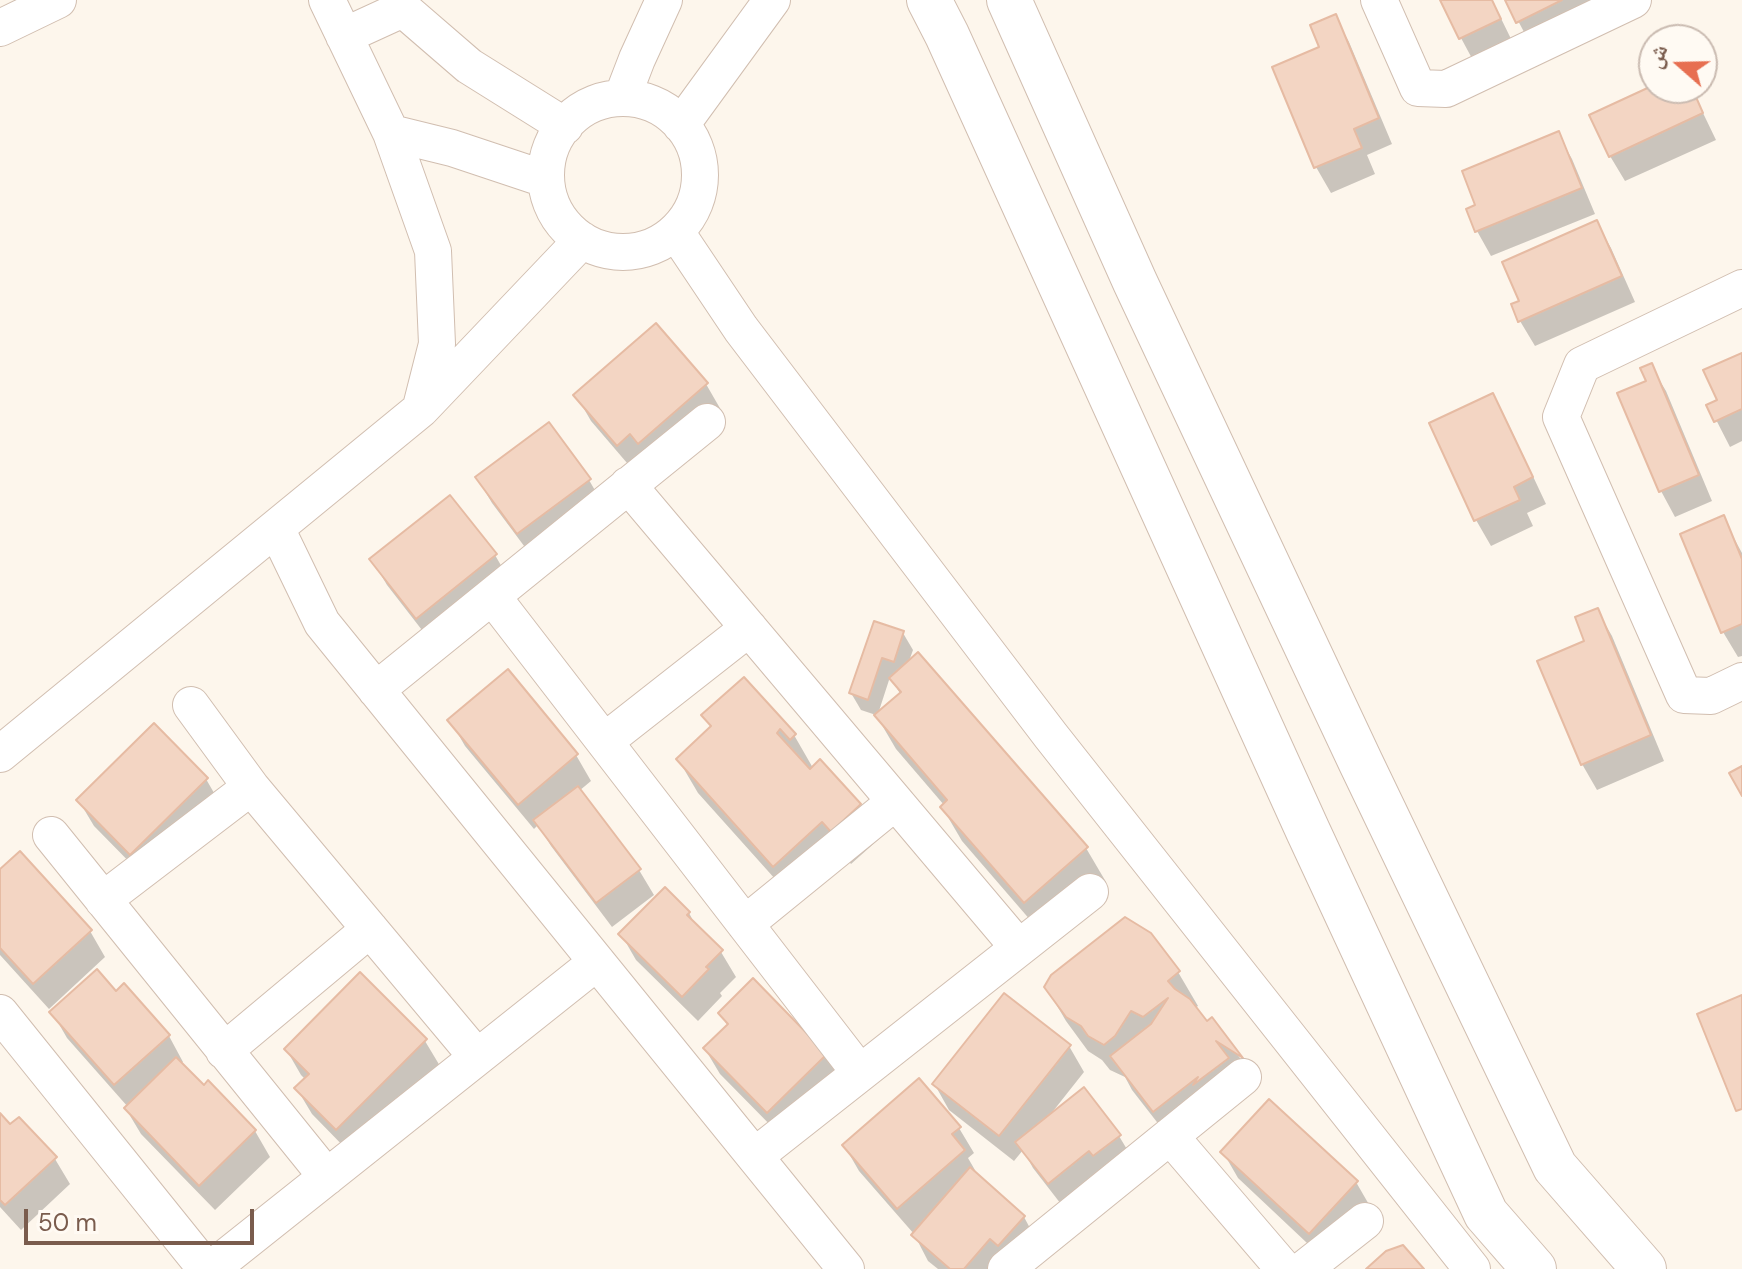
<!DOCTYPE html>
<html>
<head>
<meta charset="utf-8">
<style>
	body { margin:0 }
	#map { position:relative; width:1742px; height:1269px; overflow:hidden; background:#fdf6ec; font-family:"DM Sans","Noto Naskh Arabic",sans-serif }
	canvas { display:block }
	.north { position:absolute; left:1638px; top:24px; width:80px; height:80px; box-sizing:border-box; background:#fffaf3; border:2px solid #cabbb1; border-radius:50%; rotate:290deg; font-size:22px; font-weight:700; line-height:32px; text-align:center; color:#7a5c4d }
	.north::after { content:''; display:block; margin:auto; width:28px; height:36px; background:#e76f51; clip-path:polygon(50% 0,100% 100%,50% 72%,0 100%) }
	.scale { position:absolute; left:24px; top:1209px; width:230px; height:36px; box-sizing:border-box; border:4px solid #7a5c4d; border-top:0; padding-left:10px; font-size:24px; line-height:28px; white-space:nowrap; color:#7a5c4d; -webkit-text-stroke:6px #fffaf3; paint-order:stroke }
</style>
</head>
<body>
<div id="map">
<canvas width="1742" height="1269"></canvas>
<div class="north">ش</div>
<div class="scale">50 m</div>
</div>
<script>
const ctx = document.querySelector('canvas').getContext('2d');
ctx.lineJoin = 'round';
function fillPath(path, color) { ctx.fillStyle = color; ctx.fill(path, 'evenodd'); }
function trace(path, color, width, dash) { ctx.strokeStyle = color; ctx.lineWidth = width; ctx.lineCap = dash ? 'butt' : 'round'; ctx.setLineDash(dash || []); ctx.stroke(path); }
fillPath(new Path2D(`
	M1443 0H1492L1514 45 1475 64 1461 38Z
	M1507 0H1630L1532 47Z
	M1335 16 1349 42 1392 144 1367 155 1375 174 1331 193 1316 167 1275 68 1322 48Z
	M1654 87 1691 88 1716 140 1625 181 1610 156Z
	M1558 134 1572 159 1595 214 1491 256 1477 231Z
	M1596 222 1611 248 1635 302 1535 346 1520 321 1522 302Z
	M656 326 706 384 721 410 654 468 633 470 591 421 576 395Z
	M1742 355V441L1730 447 1709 406 1719 401Z
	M1651 366 1666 391 1712 501 1675 517 1661 491 1648 382Z
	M1492 396 1507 421 1546 504 1527 513 1533 526 1491 546 1476 520 1432 424Z
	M477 478 589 480 604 506 533 558 492 503Z
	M1723 518 1742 553V656L1738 657 1723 632Z
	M495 555 510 581 432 643 387 585 372 560Z
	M1597 610 1612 636 1664 761 1597 790 1582 764 1587 642Z
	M903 633 913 650 908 664 1086 848 1106 882 1044 936 962 841 942 807 944 805 896 749 876 715 861 710 851 693ZM890 677 901 695 878 714Z
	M744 679 794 735 813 768 859 805 879 839 851 864 843 854 793 899 698 793 678 759 712 729 704 716Z
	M450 720 576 755 591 781 579 791 639 870 654 895 612 927 551 846 538 825 534 829 465 746Z
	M206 779 221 805 146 879 94 826 79 801Z
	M0 872 90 931 105 957 49 1009 0 955Z
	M689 913 697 928 721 952 736 977 720 993 722 996 698 1021 636 960 621 934Z
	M1149 934 1178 972 1198 1006 1195 1008 1207 1024 1211 1020 1240 1058 1257 1086 1174 1144 1132 1090 1125 1077 1110 1070 1102 1060 1088 1051 1066 1021 1046 987Z
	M116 993 169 1036 183 1062 180 1064 255 1131 270 1157 215 1210 141 1134 126 1109 128 1107 67 1038 52 1012Z
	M720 1014 826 1055 840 1080 783 1138 720 1074 705 1049 728 1026Z
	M425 1041 440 1066 352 1155 312 1114 297 1089 306 1080 301 1075 286 1049Z
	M1069 1046 1084 1072 1050 1115 1119 1136 1134 1161 1064 1208 1033 1168 1023 1150 1014 1161 949 1110 935 1085Z
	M0 1116 10 1127 55 1159 70 1184 21 1230 0 1207Z
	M959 1128 974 1153 968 1158 979 1177 1024 1217 1038 1243 1001 1269H938L928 1261 914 1234 859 1171 844 1145Z
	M1223 1152 1356 1182 1371 1208 1324 1259 1238 1178Z`), '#0003');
const building = new Path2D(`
	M1440 0H1492L1501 19 1459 39Z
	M1505 0H1562L1516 23Z
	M1336 14 1379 118 1354 129 1362 148 1314 168 1272 67 1319 47 1310 25Z
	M1654 85V88H1692L1703 113 1609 157 1589 115Z
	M1559 131 1582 188 1475 232 1466 209 1475 205 1462 171Z
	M1597 220 1622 276 1518 322 1511 304 1519 301 1502 262Z
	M656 323 708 383 638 444 630 434 617 446 573 395Z
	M1742 353V409L1714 422 1706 405 1717 400 1703 370Z
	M1652 363 1699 475 1659 492 1617 393 1646 381 1640 368Z
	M1493 393 1533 477 1514 487 1520 500 1474 521 1429 423Z
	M549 422 591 479 517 534 475 477Z
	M450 495 497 554 416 619 369 559Z
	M1724 515 1742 559V624L1721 633 1680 534Z
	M1598 608 1651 735 1581 765 1537 661 1584 641 1575 617Z
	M874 621 904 631 894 662 882 658 868 700 849 693Z
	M918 652 1088 847 1024 903 940 807 947 800 874 715 901 692 889 678Z
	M508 669 578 754 518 805 447 720Z
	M744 677 796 734 790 740 780 729 777 733 810 769 820 759 861 804 831 832 822 822 773 867 676 759 711 726 701 715Z
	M154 723 208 778 130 855 76 800Z
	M1742 766V796L1729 773Z
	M578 786 641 869 596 903 533 820Z
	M20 851 92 930 33 984 0 948V869Z
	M665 887 690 912 687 915 723 950 706 967 709 969 682 997 618 934Z
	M1125 917 1151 933 1180 971 1168 981 1175 989 1190 999 1207 1021 1212 1017 1243 1058 1216 1041 1229 1058 1193 1085 1198 1077 1153 1112 1110 1056 1151 1024 1168 998 1143 1017 1131 1011 1115 1036 1104 1045 1088 1036 1081 1026 1066 1017 1044 987 1051 975Z
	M97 969 116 991 124 983 170 1035 114 1085 49 1012Z
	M360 972 427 1039 336 1130 294 1088 309 1074 284 1049Z
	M753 978 827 1054 767 1113 703 1048 728 1024 718 1013Z
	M1004 993 1071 1045 999 1136 932 1084Z
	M1742 995V1109L1736 1111 1697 1014Z
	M176 1057 204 1085 208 1080 256 1130 199 1186 124 1108Z
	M919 1078 961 1127 952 1134 965 1150 897 1209 842 1145Z
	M1084 1087 1121 1135 1093 1156 1089 1151 1048 1184 1015 1142Z
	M1269 1099 1358 1181 1309 1234 1220 1152Z
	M0 1113 10 1124 19 1117 57 1157 5 1205 0 1200Z
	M970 1167 1025 1216 998 1246 990 1239 964 1269H950L911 1235Z
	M1403 1245 1424 1269H1366L1386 1251Z`);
fillPath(building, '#f3d5c3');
trace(building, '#e6bba3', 2);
const minor = new Path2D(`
	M327 0 391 133 452 148 545 179
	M399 0 403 9 469 66 565 126
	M1379 0 1418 88 1446 89 1633 0
	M0 28 58 0
	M344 36 403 9
	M622 98 637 59 664 0
	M546 175a77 77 0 1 1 154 0a77 77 0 1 1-154 0Z
	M681 125 772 0
	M391 133 433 251 437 344 421 407
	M676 232 741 329 1051 736 1472 1269
	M1742 288 1582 365 1561 417 1684 695 1711 696 1742 681
	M628 485 1019 948
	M276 528 322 623 846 1269
	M492 596 860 1073
	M376 690 707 422
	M191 705 251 787
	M605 741 749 628
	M0 754 421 409 582 240
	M51 835 327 1177
	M103 900 251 787 477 1057
	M745 924 895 802
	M0 1013 206 1269
	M224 1051 370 929
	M1170 1136 1284 1269
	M755 1156 1090 892
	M211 1269 597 962
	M1006 1269 1243 1077
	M1304 1269 1365 1221`);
const tertiary = new Path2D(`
	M929 0 947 35 1308 831 1486 1214 1534 1269
	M1009 0 1135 282 1361 763 1555 1167 1644 1269`);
trace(minor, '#d1beb0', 38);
trace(tertiary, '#d1beb0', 46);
trace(minor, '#fff', 36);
trace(tertiary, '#fff', 44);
</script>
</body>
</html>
